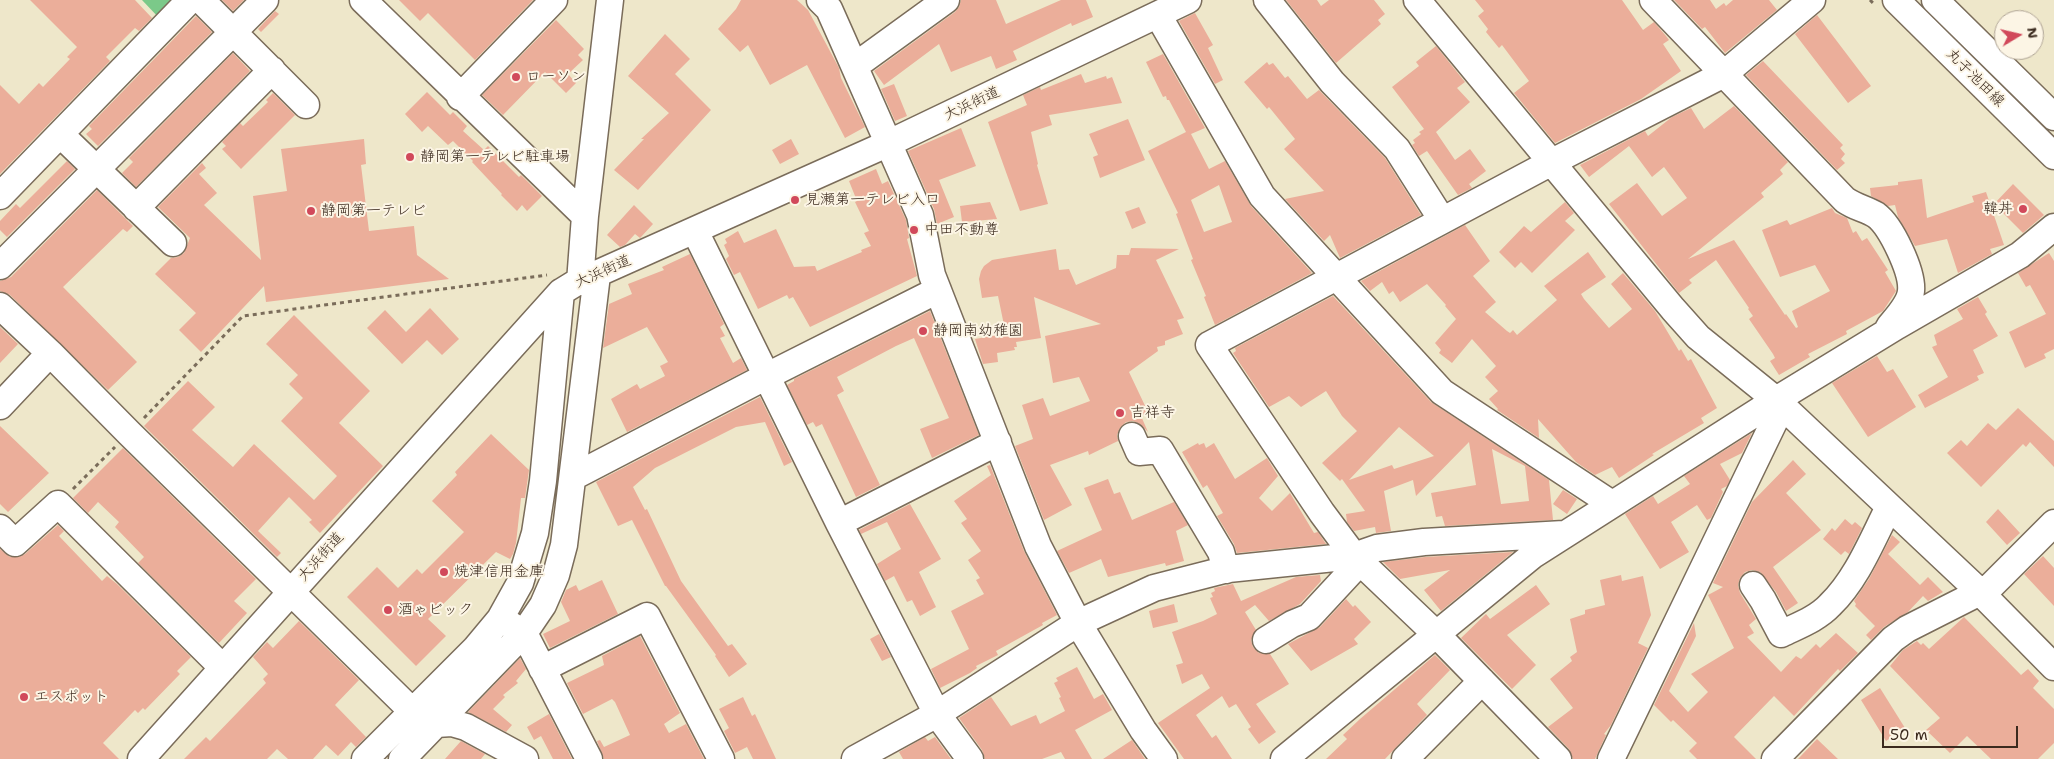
<!DOCTYPE html>
<html>
<head>
<meta charset="utf-8">
<style>
	body { margin:0 }
	#map { position:relative; width:2054px; height:759px; overflow:hidden; background:#eee7ca; font-family:"Shantell Sans",sans-serif }
	canvas { display:block }
	.north { position:absolute; left:1994px; top:10px; width:50px; height:50px; box-sizing:border-box; background:#fcf5e5; border:1px solid #afa495; border-radius:50%; rotate:81deg; font-size:14px; font-weight:700; line-height:20px; text-align:center; color:#3b2a1e }
	.north::after { content:''; display:block; margin:auto; width:18px; height:22px; background:#d1495b; clip-path:polygon(50% 0,100% 100%,50% 72%,0 100%) }
	.scale { position:absolute; left:1882px; top:726px; width:136px; height:22px; box-sizing:border-box; border:2px solid #3b2a1e; border-top:0; padding-left:6px; font-size:15px; line-height:18px; white-space:nowrap; color:#3b2a1e; -webkit-text-stroke:4px #fcf5e5; paint-order:stroke }
</style>
</head>
<body>
<div id="map">
<canvas width="2054" height="759"></canvas>
<div class="north">N</div>
<div class="scale">50 m</div>
</div>
<script>
const ctx = document.querySelector('canvas').getContext('2d');
ctx.lineJoin = 'round';
function fillPath(path, color) { ctx.fillStyle = color; ctx.fill(path, 'evenodd'); }
function trace(path, color, width, dash) { ctx.strokeStyle = color; ctx.lineWidth = width; ctx.lineCap = dash ? 'butt' : 'round'; ctx.setLineDash(dash || []); ctx.stroke(path); }
function write(font, color, halo, rows, align = 'center') {
  ctx.font = font + ' "Shantell Sans","Klee One",sans-serif'; ctx.lineWidth = 4; ctx.setLineDash([]); ctx.textBaseline = 'middle'; ctx.strokeStyle = halo; ctx.fillStyle = color; for (const [text, x, y, turn = 0] of rows) {
    ctx.save(); ctx.translate(x, y); ctx.rotate((+turn || 0) * Math.PI / 180); ctx.textAlign = isNaN(turn) ? turn : align; if (halo) ctx.strokeText(text, 0, 0); ctx.fillText(text, 0, 0); ctx.restore();
  }
}
fillPath(new Path2D(`
	M142 0H178L160 19Z`), '#7bc989');
fillPath(new Path2D(`
	M30 0H135L152 18 139 31 135 28 106 57 110 61 0 174V85L19 104 39 83 43 87 70 59 67 57 77 47Z
	M222 0H244L233 11Z
	M399 0H533L475 60 428 13 420 21Z
	M741 0H797L808 10 839 68 841 78 865 127 845 138 807 65 770 85 748 45 740 52 718 29 736 9Z
	M961 0H996L1006 24 1061 0H1086L1093 17 1072 26 1071 23 1013 51 1017 60 996 69 991 56 951 72 939 44 884 85 874 71 955 12 959 7Z
	M1286 0H1317L1321 6 1329 0H1374L1385 14 1378 20 1381 24 1336 63Z
	M1475 0H1622L1643 30 1654 22 1666 36 1669 40 1663 44 1681 71 1641 99 1555 143 1514 93 1529 81 1502 45 1499 48 1486 32 1488 29 1478 16 1484 11Z
	M1674 0H1710L1716 9 1724 3 1726 6 1733 0H1769L1777 10 1725 53 1705 27 1702 29Z
	M275 11 279 14 261 32 258 29Z
	M1195 13 1213 45 1208 48 1223 80 1215 84 1179 21Z
	M1817 15 1871 86 1848 103 1795 34Z
	M196 16 212 32 98 146 86 134 92 129 89 126Z
	M556 20 584 49 578 55 583 60 568 74 576 83 566 93 545 72 503 115 482 95Z
	M665 34 690 59 675 74 711 110 638 190 614 170 644 139H641L669 113 628 76Z
	M1436 46 1465 82 1457 88 1470 102 1436 132 1455 160 1470 149 1486 171 1469 184 1472 188 1458 195 1427 151 1419 156 1412 145 1415 143 1413 140 1421 134 1419 132 1424 129 1392 87 1419 66 1416 62Z
	M233 53 250 71 136 187 122 173 133 162 129 158Z
	M1163 54 1205 128 1191 134 1209 169 1225 161 1251 206 1312 273 1215 325 1204 297 1206 296 1191 260 1193 259 1176 214 1178 213 1148 151 1186 132 1169 100H1167L1166 96 1163 97 1146 62ZM1219 185 1232 222 1204 232 1191 200Z
	M1763 61 1843 145 1840 148 1845 154 1841 159 1845 163 1837 170 1746 75Z
	M1267 62 1269 65 1273 63 1285 78 1288 76 1307 99 1319 90 1385 158 1421 215 1340 258 1330 235 1324 241 1285 199 1324 191 1284 149 1295 139 1269 107 1267 109 1244 82Z
	M1081 74 1085 83 1106 76 1107 79 1112 77 1122 103 1049 115 1052 125 1031 132 1038 164 1037 165 1048 204 1020 211 988 122 1027 105 1023 95 1040 87 1041 90Z
	M894 84 907 116 895 121 881 89Z
	M427 92 450 115 453 112 467 126 463 131 484 150 488 146 519 177 521 175 542 196 527 211 522 205 517 211 501 195 502 194 472 162 473 161 453 141 448 145 428 126 422 132 405 114Z
	M273 93 295 115 241 169 222 149 226 146 222 142 240 123 243 126 268 102 266 100Z
	M1734 106 1788 162 1780 170 1783 174 1761 193 1764 197 1688 259 1734 240 1785 315 1786 314 1796 328 1798 327 1792 311 1830 291 1815 265 1780 277 1762 230 1787 220 1790 225 1832 208 1835 213 1847 218 1853 233 1856 231 1862 241 1867 238 1888 270 1885 272 1896 291 1883 311 1846 331 1847 334 1808 354 1810 357 1779 375 1770 361 1775 358 1773 354 1749 319 1753 316 1748 309 1749 308 1716 260 1689 280 1692 283 1679 293 1609 204 1637 183 1662 216 1687 198 1664 167 1652 177 1629 146 1589 177 1580 165 1645 131 1648 136 1672 117 1691 108 1704 129Z
	M1128 119 1145 160 1100 178 1093 157 1098 155 1089 134Z
	M961 128 976 166 939 180 954 217 937 224 934 209 908 151Z
	M364 139 366 164 361 165 369 231 414 226 417 255 449 279 266 302 264 286 201 352 179 330 196 313 155 274 171 258 178 257 184 253 190 238 158 207 202 163 206 168 199 174 217 193 204 205 261 260 253 196 287 191 281 149Z
	M791 139 799 154 780 164 772 150Z
	M67 161 75 169 7 237 0 230V221L16 204 20 208Z
	M876 169 882 184 888 181 906 220 909 238 907 239 917 276 810 327 793 297 789 299 787 295 758 309 740 272 734 275 726 259 729 256 724 245 727 243 725 239 738 231 744 243 776 229 794 267 815 266 817 271 862 252 861 250 871 246 864 233 869 231 855 202 857 201 849 181Z
	M1922 179 1927 218 1974 202 1972 196 1986 192 2004 245 1990 249 1992 254 1958 273 1947 239 1915 246 1898 217 1895 205 1888 206 1871 196 1870 188 1898 185V182Z
	M2013 184 2044 215 2023 233 1994 204Z
	M97 190 133 226 127 232 123 229 63 287 137 362 108 390 10 295 0 291V281L11 277Z
	M990 202 997 219 962 222 960 206Z
	M1565 202 1574 213 1565 221 1575 230 1532 273 1521 262 1515 268 1499 252 1524 226 1531 232Z
	M634 205 653 224 641 237 640 238 635 234 625 245 620 247 607 235Z
	M1139 207 1146 223 1132 229 1125 212Z
	M1465 225 1490 261 1473 276 1496 302 1485 312 1507 331 1510 333 1513 330 1517 335 1557 300 1544 286 1588 252 1606 277 1581 294 1584 299 1609 328 1632 309 1611 284 1623 273 1655 311 1679 351 1681 349 1688 361 1691 359 1717 408 1701 418 1704 423 1652 454 1654 455 1619 478 1612 467 1595 475 1576 462 1538 419 1539 438 1497 410 1498 409 1489 399 1498 391 1485 377 1496 366 1472 339 1452 363 1439 353 1441 350 1435 343 1456 319 1445 306 1446 305 1427 284 1400 302 1393 291 1389 294 1382 282 1370 291 1361 281Z
	M1131 248 1179 249 1156 260 1184 318 1177 320 1183 334 1165 341V345L1157 347 1158 351 1129 372 1148 412 1141 416 1148 432 1140 424 1133 421 1126 422 1120 428 1117 435 1118 441 1089 455 1088 451 1050 465 1072 505 1044 520 1015 446 1033 439 1022 405 1043 398 1050 416 1090 401 1079 377 1053 383 1045 336 1101 324 1034 297 1041 338 1016 342 1017 347H1014L1015 350 997 353 998 362 983 364 975 339 1003 334 1002 325H1004L998 296 982 298 979 279 981 271 984 266 992 260 1056 249 1059 270 1069 269 1076 285 1116 268 1117 255H1129Z
	M2049 253 2054 261V349L2044 354 2046 358 2025 368 2009 332 2046 314 2030 285 2026 287 2018 273Z
	M690 254 724 324 720 327 725 336 720 338 733 363 741 358 747 370 627 432 611 399 637 384 640 389 665 376 660 366 668 362 647 327 603 348 609 304 632 294 628 284 664 270 662 267Z
	M1333 296 1431 402 1549 480 1553 520 1445 526 1442 516 1436 517 1431 493 1476 485 1469 442 1416 496 1413 480 1384 491 1391 531 1376 533 1375 527 1354 531 1347 522 1346 514 1365 511 1342 479 1340 481 1322 463 1357 431 1342 416 1326 391 1301 407 1289 396 1269 407 1233 353 1236 351 1235 348ZM1399 427 1434 456 1394 469 1392 465 1349 480ZM1492 449 1525 466 1529 501 1501 504Z
	M1978 297 1987 312 1985 314 1998 336 1973 350 1984 373 1977 376 1979 380 1925 408 1918 395 1948 377 1932 347 1937 345 1934 335 1963 319 1957 309Z
	M430 308 459 339 442 355 427 340 402 364 367 328 385 310 406 332Z
	M930 311 979 435 932 458 920 429 949 418 914 338 896 346 837 377 844 391 837 395 880 485 856 497 822 424 816 427 813 422 807 425 787 385 794 381V379Z
	M294 315 370 391 339 423 383 466 320 533 309 522 312 520 289 497 258 531 281 553 277 557 144 426 188 381 215 407 192 430 233 467 254 444 314 500 337 476 281 421 303 398 289 384 298 375 266 344Z
	M0 327 18 344 0 363Z
	M1877 356 1887 372 1893 369 1916 407 1868 437 1832 383Z
	M760 397 792 462 784 466 765 422 736 427 655 468 633 487 645 510 647 509 681 581 728 646 732 644 747 664 729 677 715 656 716 655 666 586H665L632 520 618 526 596 482Z
	M2018 408 2054 441V467L2030 442 2026 447 2023 444 1981 487 1947 453 1961 440 1967 446 1988 423 1996 430Z
	M0 426 49 473 8 512 0 504Z
	M1752 433 1742 453 1720 464 1730 480 1727 486 1721 489 1723 492 1711 518 1707 520 1697 505 1671 522 1689 552 1660 569 1625 514 1653 496 1658 504 1690 484 1684 476Z
	M491 434 529 470 525 498H521L516 543 513 554 510 559 496 552 428 619 446 636 416 666 347 597 377 567 398 588 417 569 422 574 464 532 432 501 457 475 455 472Z
	M1198 443 1199 445 1204 443 1206 448 1214 443 1235 479 1267 458 1278 476 1259 498 1272 511 1290 493 1314 533 1318 532 1326 544 1237 553 1234 544 1217 516 1223 513 1207 485 1203 488 1182 452Z
	M123 448 256 579 234 601 247 613 219 643 138 563 144 557 115 527 119 522 98 502 88 513 73 498Z
	M1793 460 1806 474 1786 493 1821 530 1773 567 1798 603 1786 611 1776 592 1760 572 1752 570 1745 572 1740 578 1738 585 1740 593 1756 619 1749 625 1754 633 1747 637 1781 672 1796 656 1801 659 1816 644 1820 648 1836 633 1858 653 1840 671 1838 669 1794 716 1774 696 1734 737 1756 759H1697L1689 751 1697 743 1673 720 1671 722 1654 705 1694 623 1696 636 1669 691 1688 712 1708 692 1691 674 1734 648 1708 595 1723 587 1713 583 1752 502Z
	M990 465 1024 551 1057 615 1042 623 1043 625 996 651 998 655 976 666 977 668 970 673 940 688 931 669 969 649 951 611 984 594 976 580 980 578 968 560 981 551 961 523 967 519 954 501 991 475 987 466Z
	M1108 479 1114 494 1120 492 1132 520 1174 502 1188 525 1176 531 1184 561 1166 566 1165 563 1108 577 1101 559 1069 573 1057 551 1102 530 1084 488Z
	M1563 490 1577 499 1567 514 1553 504Z
	M910 504 941 559 919 572 936 607 920 616 912 600 907 602 894 576 885 581 877 564 901 549 887 522 861 534 859 530Z
	M1998 509 2020 533 2007 545 1986 522Z
	M1845 519 1852 525 1855 522 1862 528 1849 554 1845 551 1841 555 1823 539 1832 528 1835 531Z
	M58 525 64 531 59 536 102 581 107 576 117 584 191 657 177 671 180 674 145 710 143 708 138 713 135 710 103 743 119 759H0V549L10 557H19L25 554Z
	M1892 535 1900 542 1888 554 1920 585 1928 577 1943 592 1928 601 1923 596 1908 612 1884 627 1871 640 1866 635 1875 626 1855 606 1856 604 1854 601 1869 579Z
	M1513 552 1441 611 1424 590 1450 570 1400 579 1383 562 1425 557Z
	M2043 556 2054 568V606L2024 574Z
	M1320 575 1321 581 1300 604 1269 621 1255 605 1245 612 1256 630 1251 640 1253 647 1259 653 1270 654 1289 684 1256 704 1276 732 1259 744 1248 729 1251 727 1236 704 1229 708 1222 696 1196 715 1212 738 1216 735 1232 759H1184L1158 723 1210 688 1202 674 1182 684 1176 665 1183 663 1172 632 1203 621 1217 614 1210 598 1213 597 1211 593 1215 591 1214 588 1233 584 1241 601 1296 577Z
	M1621 575 1622 581 1643 576 1651 615 1638 643 1648 648 1611 725 1604 734 1606 735 1595 759H1573L1569 749 1548 727 1573 708 1550 679 1572 661 1570 657 1577 652 1570 619 1585 614V610L1605 605 1600 580Z
	M602 580 618 614 550 648 543 634 570 621 561 602 566 590 576 585 579 591Z
	M1536 585 1550 604 1507 635 1536 665 1512 689 1461 638 1486 614 1490 619Z
	M1346 599 1353 607 1355 605 1371 622 1354 639 1358 644 1311 671 1288 644 1320 627Z
	M1174 604 1178 622 1153 628 1149 611Z
	M1964 617 2021 675 2028 669 2039 681 2033 688 2054 709V743L2038 759H1991L1967 736 1950 753 1926 730 1940 718 1890 666 1903 650 1917 641 1921 645 1923 643 1929 649Z
	M299 621 359 680 335 705 366 737 356 747 351 742 338 756 326 745 313 759H288L277 749 267 759H184L206 737 210 741 266 683 263 679 268 674 253 657 267 642 273 648Z
	M879 634 891 657 882 661 870 639Z
	M640 636 680 713 664 724 669 733 686 724 704 759H604L597 741 600 740 604 747 630 735 615 702 612 699 583 714 567 683 604 665 602 656Z
	M1435 655 1450 670 1417 704 1427 715 1385 759H1326L1347 739 1343 735 1360 719Z
	M520 658 526 669 516 681 518 683 503 695 505 697 493 709 512 725 506 732 468 712Z
	M1077 667 1094 699 1103 694 1112 710 1075 730 1092 759H1065L1061 752 1042 759H985L982 750 959 718 991 697 1011 726 1036 715 1040 724 1065 711 1059 698 1061 697 1054 683 1058 681 1056 678Z
	M1880 688 1905 728 1886 741 1861 700Z
	M743 697 752 716 755 714 776 759H753L747 747 735 753 724 731 729 728 719 709Z
	M549 714 572 759H553L541 736 534 740 527 727Z
	M925 737 928 741 935 737 951 759H903L899 752Z
	M1817 739 1838 759H1798Z
	M1132 740 1145 759H1103Z
	M461 741 485 754 481 759H445Z`), '#ebae9a');
const minor = new Path2D(`
	M201 0 306 105
	M363 0 585 216
	M820 0 829 9 841 36 920 215 932 275 1038 546 1078 623 1143 730 1164 759
	M1267 0 1332 82 1397 149 1442 220
	M1417 0 1673 309 1698 337 1776 400 1980 592 2054 667
	M1653 0 1845 200C1855 207 1866 209 1876 215 1891 226 1913 272 1911 291 1910 304 1897 317 1889 327
	M1896 0 2054 156
	M1935 0 2054 117
	M1158 15 1262 196 1442 392 1612 504
	M855 66 946 0
	M460 97 554 0
	M60 134 173 243
	M0 196 190 0
	M136 208 272 70
	M695 231 839 523 937 714 970 759
	M0 266 265 0
	M580 282 585 216 610 0
	M0 306 50 353 129 433 412 711
	M0 406 50 353
	M1132 436 1139 452 1160 450 1221 552 1226 570
	M573 477 767 376 938 290
	M839 523 998 442
	M0 528 15 543 58 504 223 668
	M1753 585 1763 600 1781 634C1797 626 1817 619 1830 605 1857 579 1872 540 1889 507
	M1982 595 2054 523
	M509 624 524 633 589 759
	M1266 640 1292 624 1309 617 1360 562
	M542 669 647 616 721 759
	M436 724 452 723 466 727 525 759
	M141 759 561 292 574 284 887 144 1188 0
	M365 759 475 649 500 619 520 583 535 533 543 481 561 292
	M402 759 524 633 543 605 556 575 564 545 597 275
	M855 759 937 714 1078 623 1154 588 1228 569 1354 556 1377 548 1424 542 1564 534
	M1284 759 1533 555 1776 400 1897 326 2020 255 2054 227
	M1405 759 1482 681
	M1558 759 1436 634 1354 556 1322 513 1209 345 1552 162 1724 74 1812 0
	M1611 759 1775 420 1776 400
	M1775 759 1893 639 1907 629 1980 592`);
trace(minor, '#7a6c5a', 29);
trace(new Path2D(`
	M1870 0 1875 5
	M144 418 243 316 547 275
	M73 489 115 447`), '#7a6c5a', 3, [4, 4]);
trace(minor, '#fff', 26);
for (const [x, y, r, color] of [
	[516,77,5,"#d1495b"],
	[410,157,5,"#d1495b"],
	[795,200,5,"#d1495b"],
	[2023,209,5,"#d1495b"],
	[311,211,5,"#d1495b"],
	[914,230,5,"#d1495b"],
	[923,331,5,"#d1495b"],
	[1120,413,5,"#d1495b"],
	[444,572,5,"#d1495b"],
	[388,610,5,"#d1495b"],
	[24,697,5,"#d1495b"]
]) { const dot = new Path2D(); dot.arc(x, y, r, 0, 2 * Math.PI); ctx.fillStyle = color; ctx.fill(dot); trace(dot, '#fcf5e5', 2); }
write('15px', '#3b2a1e', '#fcf5e5', [
	["ローソン",526,77],
	["静岡第一テレビ駐車場",420,157],
	["見瀬第一テレビ入口",805,200],
	["韓丼",2013,209,"right"],
	["静岡第一テレビ",321,211],
	["中田不動尊",924,230],
	["静岡南幼稚園",933,331],
	["吉祥寺",1130,413],
	["焼津信用金庫",454,572],
	["酒ゃビック",398,610],
	["エスポット",34,697]
], 'left');
write('15px', '#3b2a1e', '#fcf5e5', [
	["丸子池田線",1975,78,45],
	["大浜街道",972,104,-25],
	["大浜街道",603,272,-24],
	["大浜街道",321,557,-48]
]);
</script>
</body>
</html>
